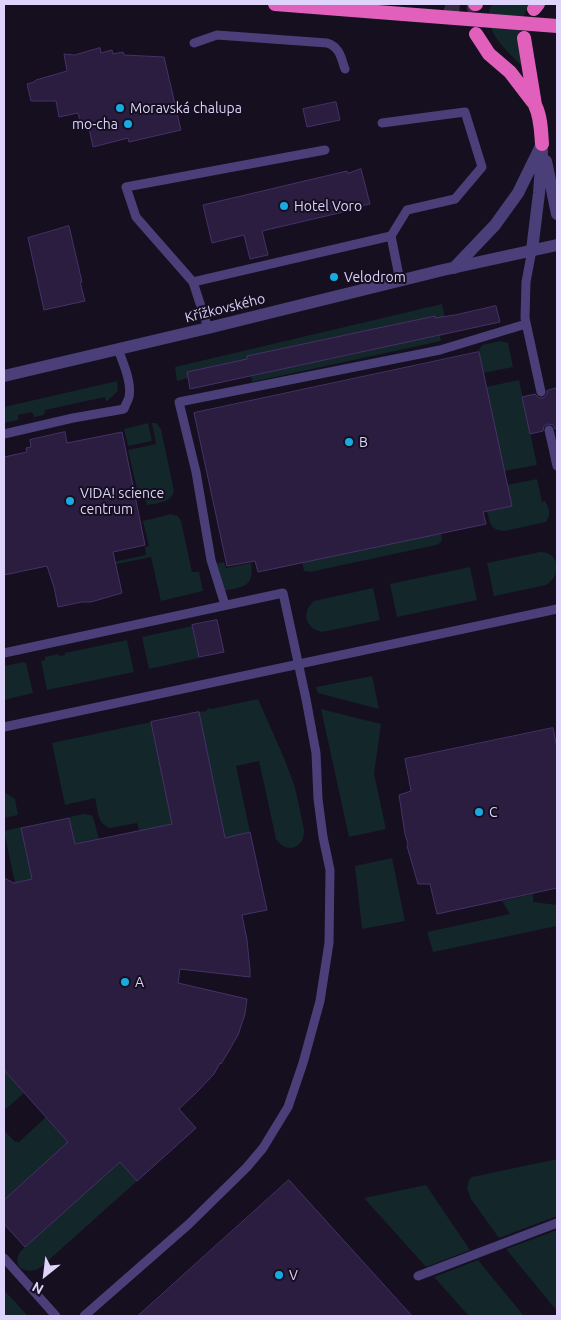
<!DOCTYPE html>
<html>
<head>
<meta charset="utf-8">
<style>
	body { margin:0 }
	#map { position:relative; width:561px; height:1320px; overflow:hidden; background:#150f20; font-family:Ubuntu,sans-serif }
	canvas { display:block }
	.frame { position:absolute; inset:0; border:5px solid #ded3fa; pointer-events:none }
	.north { position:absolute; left:20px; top:1250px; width:50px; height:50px; -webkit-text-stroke:4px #150f20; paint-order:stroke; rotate:209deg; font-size:14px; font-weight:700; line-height:20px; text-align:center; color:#ded3fa }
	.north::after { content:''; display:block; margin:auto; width:18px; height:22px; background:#ded3fa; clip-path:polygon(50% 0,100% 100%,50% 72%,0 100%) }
</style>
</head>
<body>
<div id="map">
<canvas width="561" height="1320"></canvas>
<div class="frame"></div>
<div class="north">N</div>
</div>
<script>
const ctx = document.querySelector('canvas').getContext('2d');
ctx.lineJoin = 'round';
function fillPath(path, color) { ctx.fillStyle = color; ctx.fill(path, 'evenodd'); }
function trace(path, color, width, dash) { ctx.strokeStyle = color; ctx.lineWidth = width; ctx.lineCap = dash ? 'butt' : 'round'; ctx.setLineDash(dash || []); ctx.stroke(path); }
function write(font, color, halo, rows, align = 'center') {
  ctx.font = font + ' Ubuntu,sans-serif'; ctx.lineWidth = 4; ctx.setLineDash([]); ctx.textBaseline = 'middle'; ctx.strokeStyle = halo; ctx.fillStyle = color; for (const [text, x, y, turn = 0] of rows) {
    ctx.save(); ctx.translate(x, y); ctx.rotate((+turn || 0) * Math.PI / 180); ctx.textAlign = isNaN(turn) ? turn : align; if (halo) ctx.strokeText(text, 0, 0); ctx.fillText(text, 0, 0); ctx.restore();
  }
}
fillPath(new Path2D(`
	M492 4H530C518 22 517 43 523 63L521 65C505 49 480 28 492 4Z
	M442 304 448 333 440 336 441 341 252 382 251 376 372 350 368 330 247 356 250 374 232 362 187 372 188 378 177 381 175 367ZM434 316 438 336 387 346 383 327Z
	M500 341 508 343 513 367 483 373 479 350 482 345Z
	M519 380 537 465 504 471 486 387Z
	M117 381 118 391 106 402 105 397 45 410 44 415 34 417 32 412 18 415V420L4 423V407Z
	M148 423 152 441 128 446 124 429Z
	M152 423H156L161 429 174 491C171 503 158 503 147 505L145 497 139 498 128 450 156 444Z
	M537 479 542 502 545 501C550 509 551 515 546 522L504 531C490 530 490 523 487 511L511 506 507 485Z
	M171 514 178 516 181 521 192 572H199L203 591 161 601 151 557 97 568 99 565 146 555 145 547 149 546 143 521Z
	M441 533C443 539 442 543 436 545L310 572 304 571 302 562Z
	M540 552C561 552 561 577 546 585L494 596 487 563Z
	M224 562 226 568 251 563C255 588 242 587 222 591L215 564Z
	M470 567 477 600 397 617 390 584Z
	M373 588 380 620 322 632C305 628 301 613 314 601Z
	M192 626 199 658 149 669 142 637Z
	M127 640 134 672 47 690 41 661 45 660V657L59 654V656L65 655V653Z
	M24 662V663H26L33 693 4 700V666Z
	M372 676 379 709 318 693 316 687Z
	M258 699 284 758 295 787 304 830C305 848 287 855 276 839L259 761 236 766 250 832 225 838 199 712 206 711 208 708 211 709Z
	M321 709 381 724 374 774 386 829 349 837Z
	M151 722 172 824 139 831 137 823 110 828C97 824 98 810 95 798L65 805 52 743Z
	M4 792 15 799 18 815 4 818Z
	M84 814 91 815 93 817 99 839 75 844 69 817Z
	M21 827 32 879 15 883 4 831Z
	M392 858 405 921 362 929 355 866Z
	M533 894V902L557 905V926L433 952 427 932 510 914 502 901Z
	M4 1070 24 1093 7 1108 5 1109Z
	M46 1117 68 1142 4 1200V1130L14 1141 19 1142Z
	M557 1159V1216L499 1238 471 1199 467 1188 469 1180 472 1177Z
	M120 1162 137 1181 41 1267C28 1276 12 1268 19 1254 20 1251 23 1249 25 1247Z
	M426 1185 470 1250 426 1267 364 1198Z
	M557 1230V1311L506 1249Z
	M478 1260 524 1316H469L434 1277Z
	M4 1290 28 1316H4Z`), '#132629');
const building = new Path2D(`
	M100 48 101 53 112 50 113 54 123 52 124 55 164 57 181 130 129 142 128 138 93 147 89 128 82 129 78 113 59 117 56 101H31L27 84 34 82 36 80 67 71 64 54 74 55Z
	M336 102 340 120 307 127 303 109Z
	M361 169 370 204 356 207V209L262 231 268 255 250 259 244 235 212 243 203 205 347 171 348 173Z
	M69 226 82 282H80L85 301 44 310 28 238Z
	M496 306 500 322 190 389 187 372 247 359V356L383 327 435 316V318L455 315Z
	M479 352 512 506 483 512 486 524 258 572 255 561 227 566 194 413Z
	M557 388V428L555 429 553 425 548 424 544 426 543 431 530 434 522 397 535 394 539 398H543L547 394V391Z
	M65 432 67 443 122 432 145 545 113 552 122 593 91 602H82L58 607 54 587 47 566 4 575V457L27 452 26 448 31 447 30 440Z
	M217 620 224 652 199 657 192 625Z
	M199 712 225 838 250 832 267 910 242 915 247 940 250 970V977L180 969 178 983 247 999 245 1014 238 1035 227 1054 221 1064 220 1063 214 1074 197 1092 179 1109 196 1128 137 1181 120 1162 25 1247 4 1224V1200L68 1142 4 1070V878L14 883 32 879 21 828 69 818 75 844 172 824 151 722Z
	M553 728 557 748V888L437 914 430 884H418L407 846 408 844 405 834 399 795 411 791 405 759Z
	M289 1180 412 1316H138Z`);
fillPath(building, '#2a1d3f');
trace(building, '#463268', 1);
trace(new Path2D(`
	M446 4C456 8 465 8 475 4`), '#332c41', 14, [14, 7]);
trace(new Path2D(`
	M194 43 217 35 327 43C340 47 341 58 345 69
	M391 236 400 281
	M532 250 526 282 525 318 541 392
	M193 282 391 236 407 210 455 199 482 167 465 112 382 123
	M208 328 193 282 136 217 126 187 325 150
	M549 430 557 466
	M4 434 73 418 124 409C125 405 128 401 129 397 132 382 123 363 118 349
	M225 605 211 560 196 472 179 402 440 350 526 324
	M4 653 283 593 306 699 316 753 318 799 323 837 330 870 329 943 320 1001 303 1063 288 1107 263 1148 247 1167 189 1224 84 1316
	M4 727 557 609
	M4 1258 56 1316
	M418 1276 557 1223`), '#4b3f7a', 9);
trace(new Path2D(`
	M546 161 557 214
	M532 250 539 193 542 151
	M454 268 495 225 518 193 542 144
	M4 376 208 328 443 270 557 245`), '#4b3f7a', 12);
trace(new Path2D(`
	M275 4 557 26
	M475 4H476
	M534 9 538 4
	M476 34 489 54 510 72 533 102
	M524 38 535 105C541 117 541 131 542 144`), '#e060bb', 14);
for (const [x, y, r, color] of [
	[120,108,5,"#18abe1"],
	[128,124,5,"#18abe1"],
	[284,206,5,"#18abe1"],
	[334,277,5,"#18abe1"],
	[349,442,5,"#18abe1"],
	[70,501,5,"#18abe1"],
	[479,812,5,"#18abe1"],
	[125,982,5,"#18abe1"],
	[279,1275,5,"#18abe1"]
]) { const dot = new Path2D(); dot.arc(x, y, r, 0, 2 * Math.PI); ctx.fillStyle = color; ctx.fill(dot); trace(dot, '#150f20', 2); }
write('14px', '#ded3fa', '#150f20', [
	["Moravská chalupa",130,108],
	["mo-cha",118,124,"right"],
	["Hotel Voro",294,206],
	["Velodrom",344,277],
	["B",359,442],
	["VIDA! science",80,493],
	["centrum",80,509],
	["C",489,812],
	["A",135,982],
	["V",289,1275]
], 'left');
write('14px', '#ded3fa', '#150f20', [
	["Křížkovského",225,308,-14]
]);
</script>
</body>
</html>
